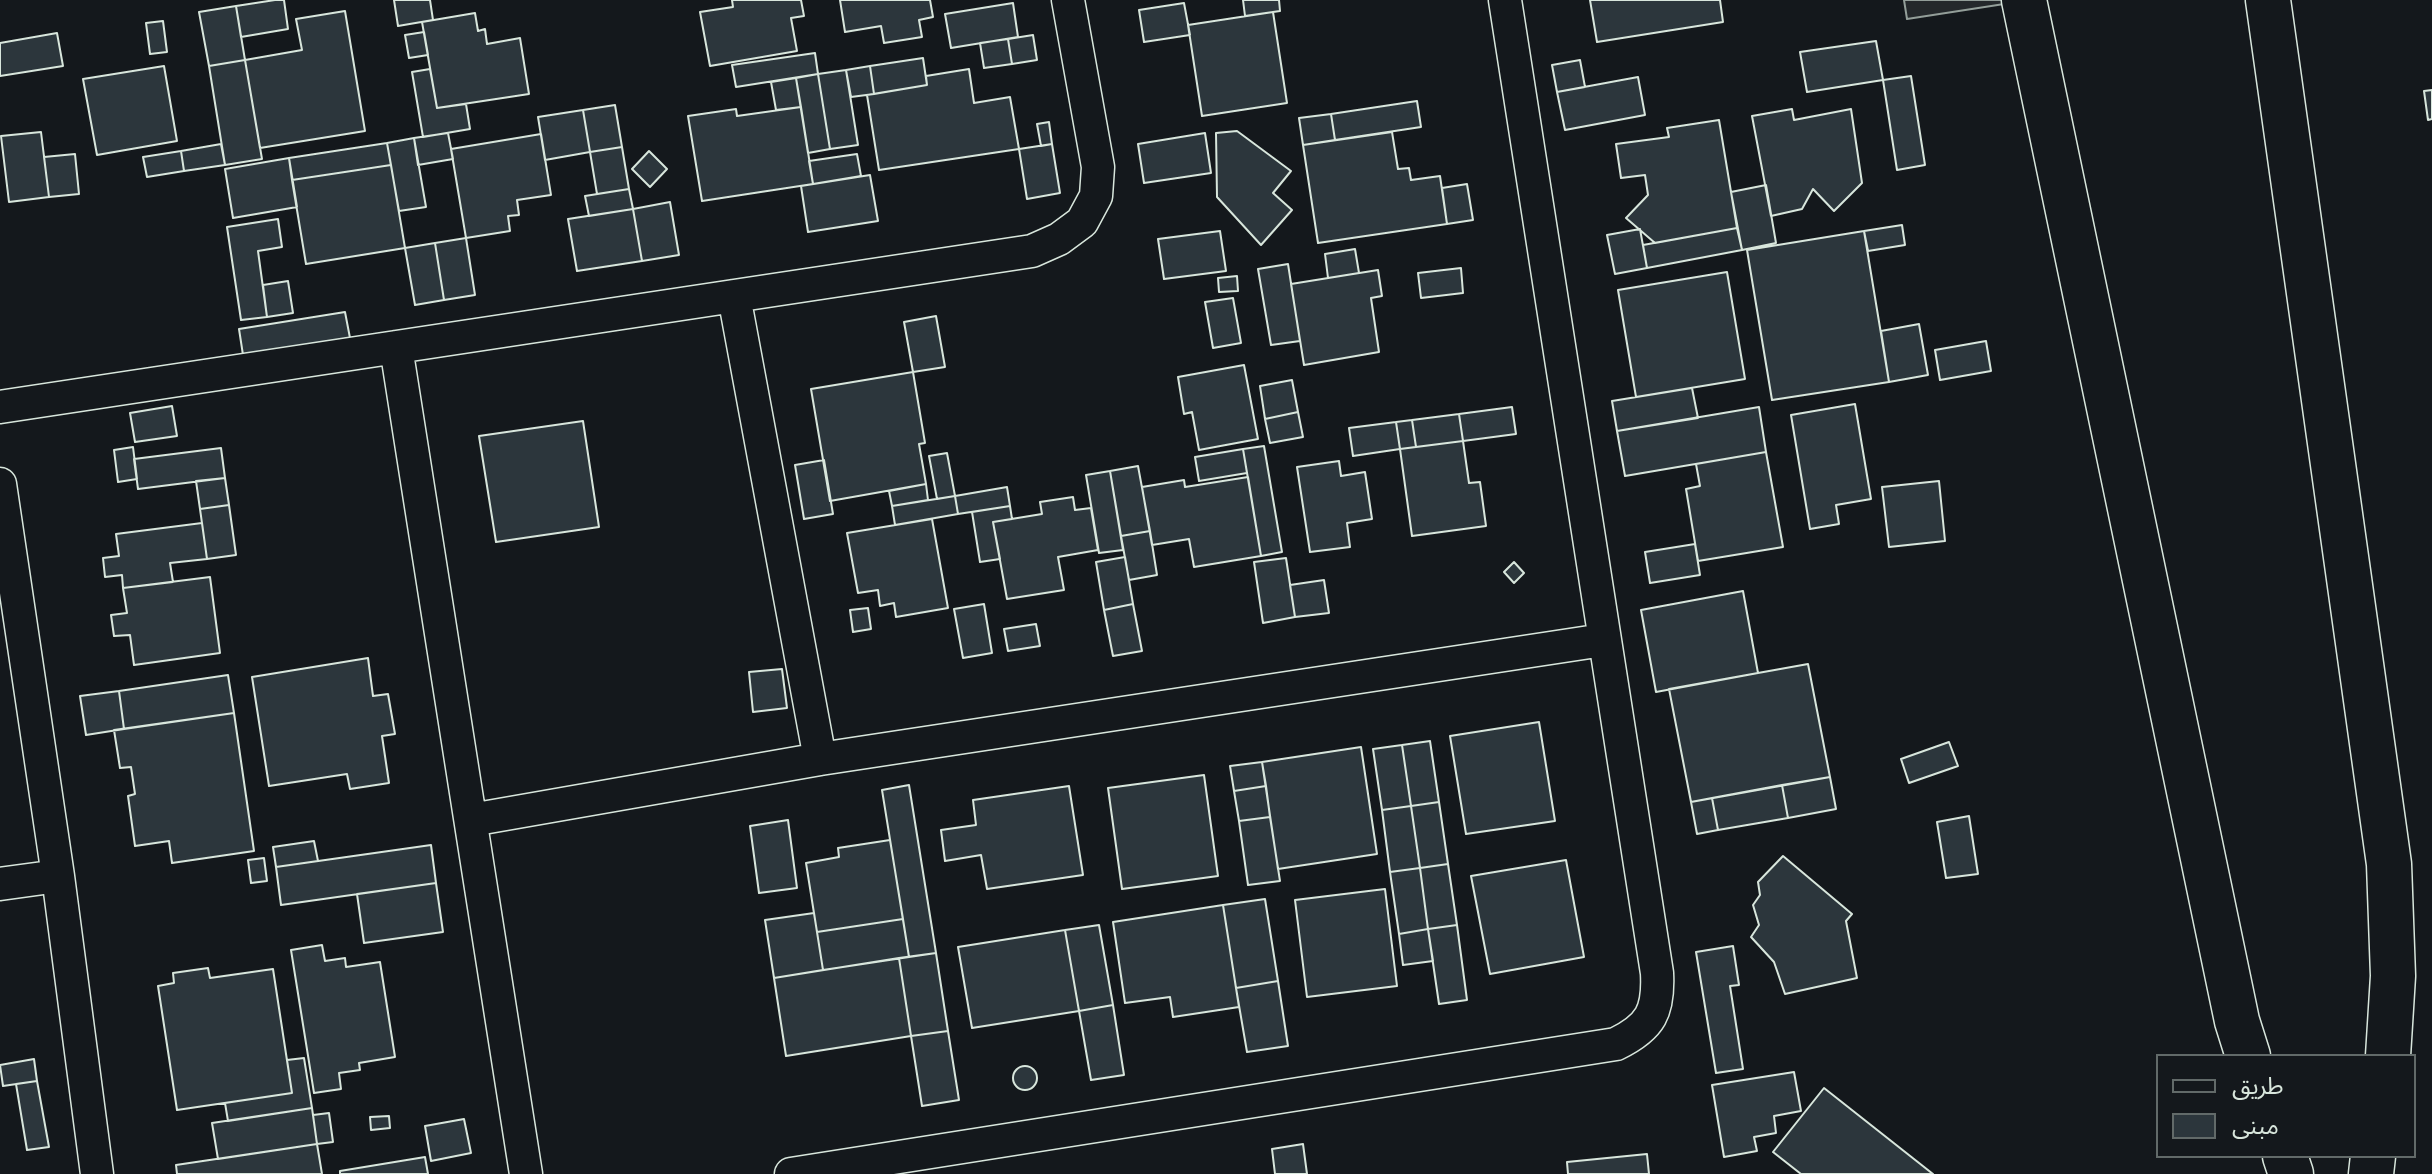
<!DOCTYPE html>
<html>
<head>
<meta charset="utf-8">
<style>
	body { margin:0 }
	#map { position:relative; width:2432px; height:1174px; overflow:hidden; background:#14181c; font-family:"Archivo Narrow","Noto Sans Arabic",sans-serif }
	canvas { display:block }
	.legend { position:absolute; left:2156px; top:1054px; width:260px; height:104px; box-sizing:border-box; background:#14181c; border:2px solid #626a69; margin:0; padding:10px 14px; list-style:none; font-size:24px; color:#d8e6dc }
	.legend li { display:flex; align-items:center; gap:16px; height:40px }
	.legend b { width:40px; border:2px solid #626a69 }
</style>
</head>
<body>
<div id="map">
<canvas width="2432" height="1174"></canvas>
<ul class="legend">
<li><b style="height:10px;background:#14181c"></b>طريق</li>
<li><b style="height:22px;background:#2c363c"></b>مبنى</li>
</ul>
</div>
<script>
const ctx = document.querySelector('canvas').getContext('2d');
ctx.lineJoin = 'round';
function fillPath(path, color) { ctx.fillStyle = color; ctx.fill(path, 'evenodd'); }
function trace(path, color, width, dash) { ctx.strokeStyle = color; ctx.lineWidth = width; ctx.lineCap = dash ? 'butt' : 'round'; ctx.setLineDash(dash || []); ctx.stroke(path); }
const parking = new Path2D(`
	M1904 0H2030L1907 19Z`);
fillPath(parking, '#24282b');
trace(parking, '#939e99', 2);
const building = new Path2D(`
	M275 0H284L288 29 241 37 236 6Z
	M394 0H430L433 20 398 26Z
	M732 0H801L804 16 791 18 797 51 710 66 700 12 733 7Z
	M840 0H930L933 17 919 20 922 37 884 43 881 26 845 32Z
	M1243 0H1279L1280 11 1245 16Z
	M1590 0H1720L1723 22 1597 42Z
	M1013 3 1018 37 951 48 945 14Z
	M1184 3 1190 35 1144 42 1139 10Z
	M236 6 245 60 209 66 199 12Z
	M345 11 365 131 260 148 245 60 302 50 296 19Z
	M1273 12 1287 103 1202 116 1188 25Z
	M475 13 478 31 485 29 487 44 520 38 529 94 437 108 422 22Z
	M163 21 167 52 150 54 146 23Z
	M424 32 428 55 409 58 405 35Z
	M57 33 63 66 0 76V43Z
	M1033 35 1037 60 1012 64 1008 39Z
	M1008 39 1012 64 984 68 980 43Z
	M1876 41 1883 80 1807 92 1800 52Z
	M815 53 818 74 736 87 732 65Z
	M923 58 927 85 874 94 870 66Z
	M245 60 262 159 225 165 209 66Z
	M1580 60 1585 87 1557 92 1552 65Z
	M164 66 177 141 97 155 83 79Z
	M870 66 874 94 851 97 846 70Z
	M430 69 437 108 466 104 470 129 423 137 412 72Z
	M969 69 974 103 1010 97 1019 149 879 170 867 95 927 85 926 76Z
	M846 70 858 145 830 149 818 74Z
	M818 74 830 149 808 153 796 78Z
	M1911 76 1925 165 1897 170 1883 80Z
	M1638 77 1645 115 1565 130 1557 92Z
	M796 78 801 107 776 110 771 82Z
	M2432 90V119L2428 120 2424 91Z
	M1417 101 1421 127 1335 140 1331 114Z
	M615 105 622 147 590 152 583 110Z
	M801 107 813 184 702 201 688 116 736 109 737 116Z
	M1792 109 1794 120 1851 109 1862 183 1834 211 1813 189 1802 209 1771 216 1752 116Z
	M583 110 590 152 545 160 538 117Z
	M1331 114 1335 140 1303 145 1299 118Z
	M1719 120 1737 228 1655 243 1626 218 1648 195 1645 175 1621 178 1616 144 1669 137 1667 128Z
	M1049 122 1052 144 1041 146 1037 124Z
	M1237 131 1291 171 1273 193 1292 210 1261 245 1217 197 1216 133Z
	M41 132 49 197 9 202 1 136Z
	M1392 132 1398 169 1409 168 1411 180 1440 176 1447 224 1318 243 1303 145Z
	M448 133 453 159 418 165 414 138Z
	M1205 133 1211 173 1144 183 1138 144Z
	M541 134 551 195 517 200 519 215 508 216 510 231 466 238 451 149Z
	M414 138 426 207 399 211 387 143Z
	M387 143 391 165 292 180 289 158Z
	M221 144 225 165 184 171 181 151Z
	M1052 144 1060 193 1027 199 1019 149Z
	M622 147 629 189 597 194 590 152Z
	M181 151 184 171 147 177 143 157Z
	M649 151 667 169 650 187 632 169Z
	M75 154 79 194 49 197 44 157Z
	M857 154 861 176 813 184 809 161Z
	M289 158 297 207 233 218 225 169Z
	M391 165 405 248 306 264 292 180Z
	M870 175 878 221 808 232 801 186Z
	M1467 184 1473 220 1447 224 1442 188Z
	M1766 185 1776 243 1742 250 1731 192Z
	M629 189 633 209 589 216 585 196Z
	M670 202 679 255 642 261 633 209Z
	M633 209 642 261 577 271 568 219Z
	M278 219 282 247 258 251 267 317 241 320 227 227Z
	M1902 225 1905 245 1868 251 1864 231Z
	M1737 228 1742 250 1647 268 1643 245Z
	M1640 229 1647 268 1615 274 1607 235Z
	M1220 231 1226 271 1164 279 1158 239Z
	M1864 231 1889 382 1772 400 1747 250Z
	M466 238 475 295 444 300 435 243Z
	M435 243 444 300 415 305 405 248Z
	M1355 249 1359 273 1328 278 1325 254Z
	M1288 264 1300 341 1271 345 1258 269Z
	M1461 268 1463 293 1421 298 1418 273Z
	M1378 270 1382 296 1371 298 1379 352 1304 365 1291 284Z
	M1727 272 1745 379 1636 397 1618 290Z
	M1237 276 1238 291 1219 292 1218 278Z
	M288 281 293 313 267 317 263 285Z
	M1233 298 1241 343 1213 348 1205 302Z
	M345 312 350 338 243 355 239 329Z
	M936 316 945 367 913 372 904 322Z
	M1919 324 1928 375 1889 382 1881 331Z
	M1986 341 1991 371 1940 380 1935 350Z
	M1244 365 1258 439 1199 450 1192 412 1184 414 1178 377Z
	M913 372 925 443 919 444 926 484 830 501 811 389Z
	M1292 380 1298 412 1265 419 1260 386Z
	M1692 388 1698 418 1617 431 1612 401Z
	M1855 404 1871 499 1836 505 1839 524 1810 529 1791 415Z
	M172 406 177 436 135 442 130 413Z
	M1512 407 1516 434 1463 441 1459 414Z
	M1759 407 1766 452 1625 476 1617 431Z
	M1298 412 1303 437 1270 443 1265 419Z
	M1459 414 1463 441 1416 447 1412 420Z
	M1412 420 1416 447 1400 449 1396 422Z
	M583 421 599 527 496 542 479 436Z
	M1396 422 1400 449 1353 456 1349 428Z
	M1463 441 1469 483 1480 482 1486 526 1412 536 1400 449Z
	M1264 446 1282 552 1261 556 1243 449Z
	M133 447 137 479 118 482 114 450Z
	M221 448 225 478 138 489 134 459Z
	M1243 449 1247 473 1199 481 1195 457Z
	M1766 452 1783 547 1698 561 1686 489 1700 486 1696 464Z
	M947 453 955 496 937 499 929 456Z
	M824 460 833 514 804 519 795 465Z
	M1339 461 1341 476 1365 472 1372 519 1347 523 1350 547 1310 552 1297 467Z
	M1138 466 1150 531 1121 536 1110 471Z
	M1110 471 1123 550 1099 553 1086 475Z
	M1248 477 1261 556 1194 567 1189 539 1152 545 1142 487 1184 480 1185 487Z
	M225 478 229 505 200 509 196 481Z
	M1939 481 1945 541 1889 547 1882 487Z
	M926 484 928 500 892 506 889 491Z
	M1007 487 1010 506 958 514 955 496Z
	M955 496 958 514 895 525 892 506Z
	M1073 497 1075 510 1091 508 1098 550 1058 557 1064 590 1007 599 993 522 1042 514 1040 502Z
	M229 505 236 555 207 559 200 509Z
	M1010 506 1012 519 993 522 1000 559 980 562 972 512Z
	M932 519 948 608 896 617 894 603 880 606 878 590 858 593 847 533Z
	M202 523 207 559 170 563 173 582 123 588 122 575 105 577 103 558 119 556 116 534Z
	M1150 531 1157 575 1129 580 1121 536Z
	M1695 544 1700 575 1650 583 1645 552Z
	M1125 557 1133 604 1104 610 1096 562Z
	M1286 558 1295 617 1263 623 1254 562Z
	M1514 562 1524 573 1514 583 1504 572Z
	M210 577 220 653 134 665 130 635 114 636 111 615 127 613 123 588Z
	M1324 580 1329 613 1295 617 1290 585Z
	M1743 591 1758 673 1656 692 1641 610Z
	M984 604 992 653 963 658 954 609Z
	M1133 604 1142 651 1113 656 1104 610Z
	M868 608 871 629 853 632 850 610Z
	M1036 624 1040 646 1008 651 1004 629Z
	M368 658 373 696 388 694 395 734 382 736 389 783 350 789 347 774 269 786 252 677Z
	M1808 664 1830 777 1691 802 1669 689Z
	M782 669 787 708 753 712 749 672Z
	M228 675 234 713 124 729 119 691Z
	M119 691 124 729 86 735 80 696Z
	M234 713 254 851 172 863 169 841 135 846 128 796 135 794 131 767 120 768 114 730Z
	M1539 722 1555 821 1466 834 1450 736Z
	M1430 741 1439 802 1411 806 1402 745Z
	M1949 742 1958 766 1909 783 1901 759Z
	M1402 745 1411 806 1382 810 1373 749Z
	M1361 747 1377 854 1278 869 1262 762Z
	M1262 762 1266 786 1234 791 1230 766Z
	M1204 775 1218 876 1122 889 1108 788Z
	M1830 777 1836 809 1788 818 1782 785Z
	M909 785 936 953 909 957 882 790Z
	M1782 785 1788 818 1718 830 1712 798Z
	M1069 786 1083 875 987 889 981 855 945 861 941 830 976 825 973 800Z
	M1266 786 1270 817 1239 821 1234 791Z
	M1712 798 1718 830 1697 834 1691 802Z
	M1439 802 1448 864 1420 868 1411 806Z
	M1411 806 1420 868 1390 872 1382 810Z
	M1969 816 1978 874 1946 878 1937 822Z
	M1270 817 1280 881 1248 885 1239 821Z
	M788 820 797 888 759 893 750 826Z
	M890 840 903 919 817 932 806 863 839 857 838 848Z
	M314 841 318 861 276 867 273 847Z
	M431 845 436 883 281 905 276 867Z
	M1783 856 1852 914 1846 921 1857 978 1785 994 1774 962 1751 937 1759 925 1753 905 1760 895 1758 882Z
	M264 858 267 881 251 883 248 860Z
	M1566 860 1584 957 1490 974 1471 876Z
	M1448 864 1457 925 1428 929 1420 868Z
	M1420 868 1428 929 1399 934 1390 872Z
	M436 883 443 932 364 943 357 894Z
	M1385 889 1397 986 1307 997 1295 900Z
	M1265 899 1278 981 1236 988 1223 905Z
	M1223 905 1239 1007 1173 1017 1170 997 1125 1003 1113 922Z
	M814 913 823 970 774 978 765 920Z
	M903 919 909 957 823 970 817 932Z
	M1099 925 1113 1005 1079 1011 1065 930Z
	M1457 925 1467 1000 1439 1004 1428 929Z
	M1428 929 1433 961 1403 965 1399 934Z
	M1065 930 1079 1011 972 1028 958 947Z
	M322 945 325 961 345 958 346 967 380 962 395 1057 359 1063 360 1070 339 1073 341 1089 314 1093 291 950Z
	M1733 946 1739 985 1730 986 1743 1069 1716 1073 1696 952Z
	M936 953 948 1031 911 1036 899 958Z
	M899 958 911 1036 786 1056 774 978Z
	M208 968 210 978 273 969 292 1093 177 1110 158 986 174 983 173 973Z
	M1278 981 1288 1046 1247 1052 1236 988Z
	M1113 1005 1124 1075 1091 1080 1079 1011Z
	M948 1031 959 1100 922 1106 911 1036Z
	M304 1058 312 1108 228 1121 225 1103 292 1093 287 1060Z
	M34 1059 37 1081 3 1086 0 1065Z
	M1013 1078a12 12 0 1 1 24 0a12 12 0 1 1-24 0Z
	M1794 1072 1801 1111 1774 1116 1776 1133 1754 1137 1757 1151 1724 1157 1712 1085Z
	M37 1081 49 1147 27 1150 16 1084Z
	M1824 1088 1933 1174H1801L1773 1152Z
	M312 1108 317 1144 218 1159 212 1123Z
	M329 1113 333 1142 317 1144 313 1115Z
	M389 1116 390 1128 371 1130 370 1117Z
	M464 1119 471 1153 431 1161 425 1126Z
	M317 1144 322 1174H177L176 1165Z
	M1303 1144 1307 1174H1275L1272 1149Z
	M1647 1154 1649 1174H1568L1567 1162Z
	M425 1157 428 1174H340V1171Z`);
fillPath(building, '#2c363c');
trace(building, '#d8e6dc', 2);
const minor = new Path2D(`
	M734 296 820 759
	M396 347 526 1174
	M0 407 1032 251 1059 239 1082 222 1096 196 1098 167 1068 0
	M0 484 58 876 97 1174
	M471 820 820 759 1603 640
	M0 884 58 876
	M791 1174 1616 1044C1651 1027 1659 1011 1657 973L1505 0`);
const secondary = new Path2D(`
	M2024 0 2237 1021 2248 1056
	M2268 0 2389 864 2393 976 2388 1056
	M2285 1156 2291 1174
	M2371 1174 2373 1156`);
trace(minor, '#d8e6dc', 35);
trace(secondary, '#d8e6dc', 47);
trace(minor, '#14181c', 32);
trace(secondary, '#14181c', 44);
</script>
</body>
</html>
